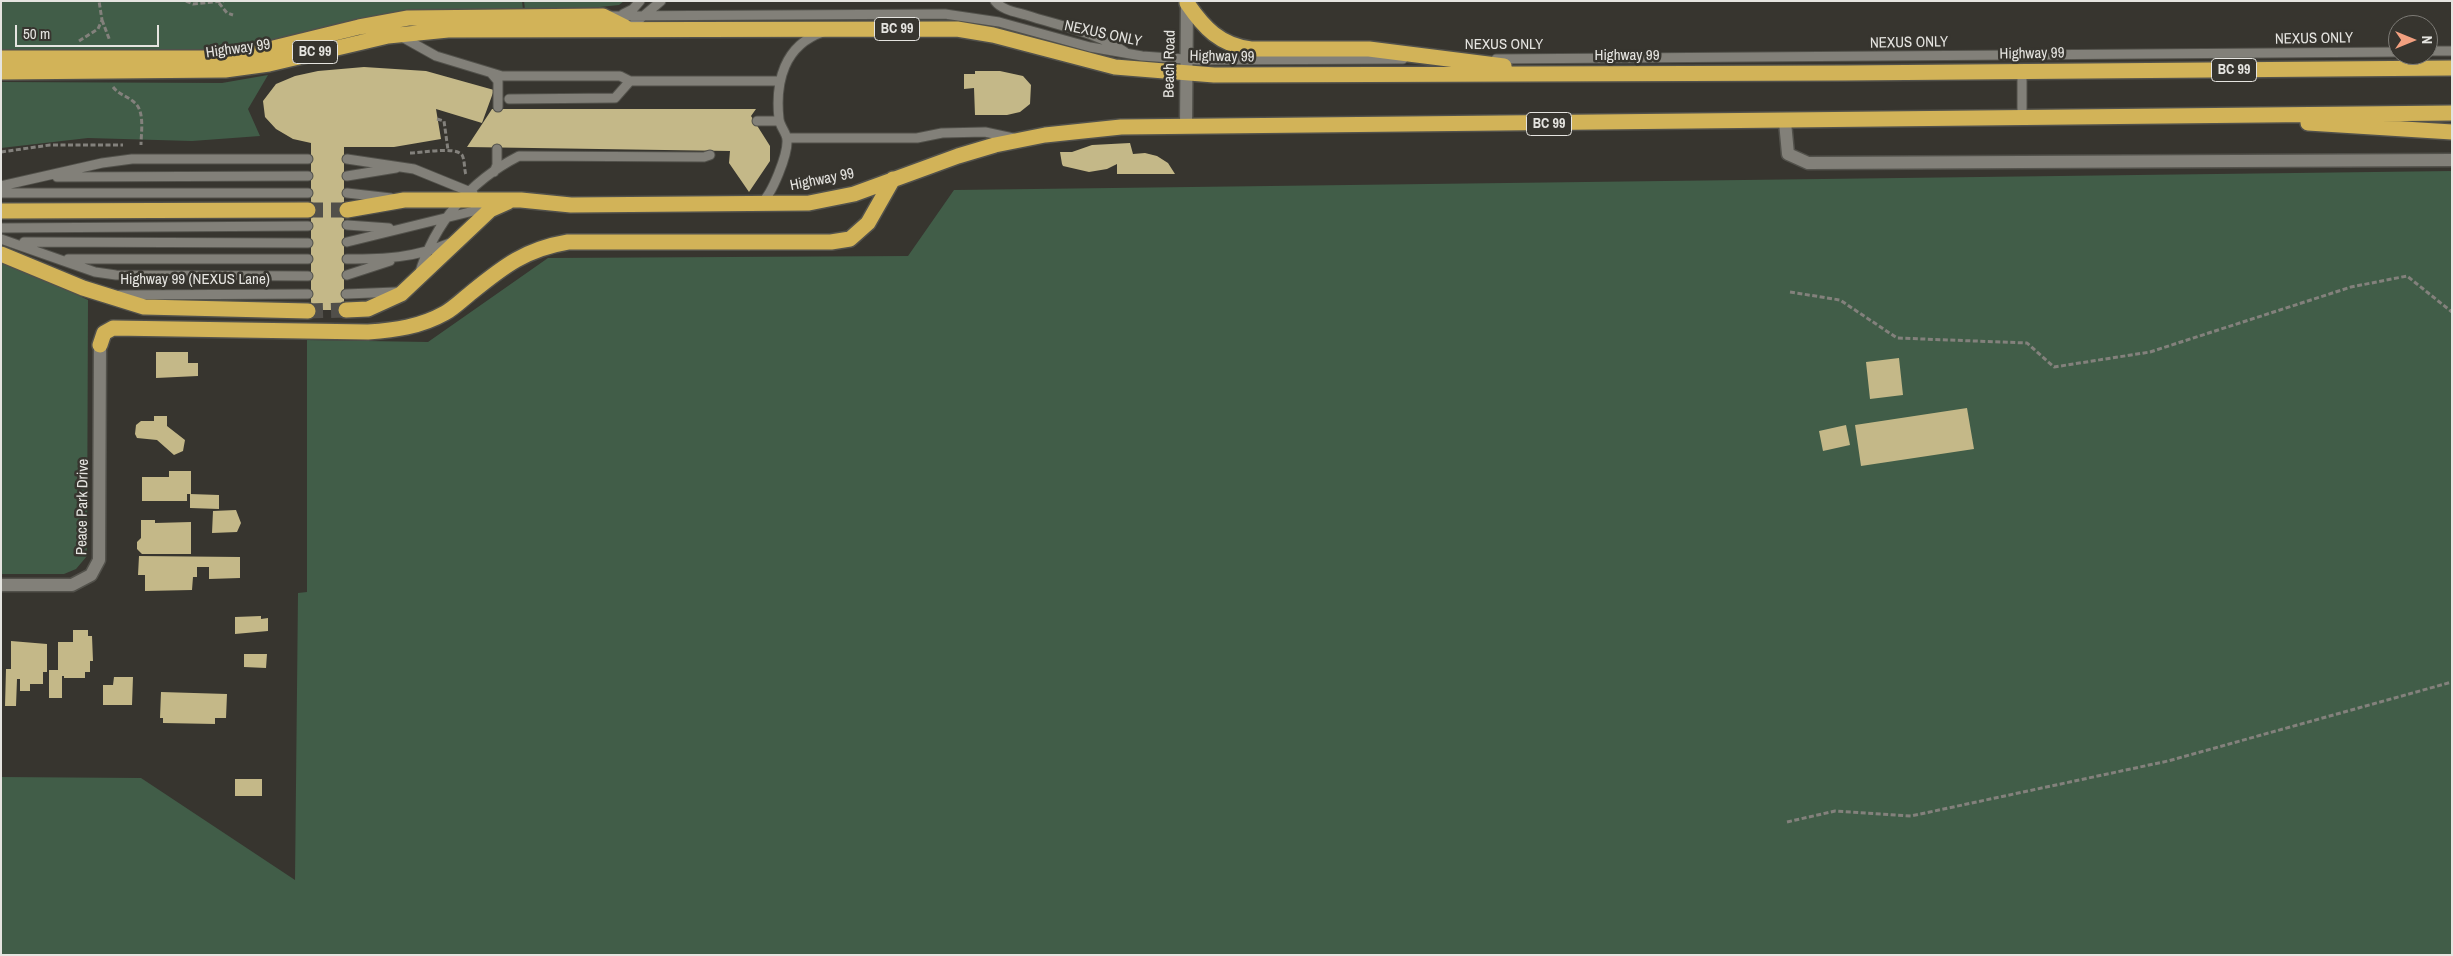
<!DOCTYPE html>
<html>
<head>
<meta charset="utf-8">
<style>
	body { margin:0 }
	#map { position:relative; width:2453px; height:956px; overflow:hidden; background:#37352f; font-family:"Archivo Narrow",sans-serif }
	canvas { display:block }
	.frame { position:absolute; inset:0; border:2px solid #e5e4e0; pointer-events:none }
	.north { position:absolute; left:2388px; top:15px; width:50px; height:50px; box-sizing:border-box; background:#37352f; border:1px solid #7d7b76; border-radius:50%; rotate:90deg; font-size:14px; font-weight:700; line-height:20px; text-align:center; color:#e5e4e0 }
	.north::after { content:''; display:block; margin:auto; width:18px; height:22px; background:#f2a080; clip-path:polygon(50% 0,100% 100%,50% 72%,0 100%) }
	.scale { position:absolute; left:15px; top:25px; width:144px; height:22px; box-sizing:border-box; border:2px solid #e5e4e0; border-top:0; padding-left:6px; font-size:15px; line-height:18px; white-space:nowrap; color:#e5e4e0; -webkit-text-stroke:4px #37352f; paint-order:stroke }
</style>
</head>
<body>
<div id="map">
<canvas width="2453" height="956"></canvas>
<div class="frame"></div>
<div class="north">N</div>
<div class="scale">50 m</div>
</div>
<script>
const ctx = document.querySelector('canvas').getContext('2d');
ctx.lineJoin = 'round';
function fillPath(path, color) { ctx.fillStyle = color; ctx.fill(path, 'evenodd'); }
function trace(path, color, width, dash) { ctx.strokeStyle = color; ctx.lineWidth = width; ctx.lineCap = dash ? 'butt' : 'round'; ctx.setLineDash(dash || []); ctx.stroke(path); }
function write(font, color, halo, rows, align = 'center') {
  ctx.font = font + ' "Archivo Narrow",sans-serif'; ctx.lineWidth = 5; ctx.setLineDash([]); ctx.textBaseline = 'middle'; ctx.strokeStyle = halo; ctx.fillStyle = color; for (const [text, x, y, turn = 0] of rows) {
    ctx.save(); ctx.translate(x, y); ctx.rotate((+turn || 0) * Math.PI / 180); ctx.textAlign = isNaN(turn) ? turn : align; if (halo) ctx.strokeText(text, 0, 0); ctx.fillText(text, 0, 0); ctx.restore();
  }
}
fillPath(new Path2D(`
	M1 1H522L523 10 219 51 1 53Z
	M524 1H624L619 5 581 9 525 10Z
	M268 75 248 109 260 136 192 141 88 138 1 148V82L222 83Z
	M2452 171V955H1V777L141 778 295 880 298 593 307 592V340L428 342 548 258 908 256 954 190Z
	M1 261 26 270 88 300 87 556 76 569 64 574H1Z`), '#415d48');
fillPath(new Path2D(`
	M364 67 426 71 494 90 482 123 436 109 441 139 394 147H344V310H311V143L293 139 276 129 265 117 263 101 276 84 295 76 318 71Z
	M975 71H1000L1023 76 1031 85 1030 104 1020 112 1007 115H975L974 88 964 89V74H975Z
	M492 109H756L751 116 770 146V161L749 192 729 163 730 151 467 147Z
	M1130 143 1133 154 1145 153 1157 156 1168 163 1175 174H1117V164L1107 169 1089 172 1063 166 1062 164 1060 152H1072L1092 145Z
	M156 352H188V363H198V376L156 378Z
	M1899 358 1903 395 1870 399 1866 362Z
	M1967 408 1974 449 1861 466 1855 425Z
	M154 416H167V426L185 440 183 451 174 455 157 440 137 438 135 434 136 425 141 421H154Z
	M1846 425 1850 445 1823 451 1819 431Z
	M169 471H191V494H187V501H142V477H169Z
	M190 494 219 495V509L190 508Z
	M236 510 241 523 237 532 212 533 213 511Z
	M141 520H155V523L191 522V554H142L137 549V542L141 538Z
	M139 556 240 557V578L209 579V567H197V577H193L192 590 145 591V575H138Z
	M261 616V619L268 618V631L235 634V617Z
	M73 630H88V636H92L93 661H90V672H85V678H64V676H62V698H49V670H58V642H73Z
	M11 641 47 644V672H43V684H30V691H20V679H17L16 706H5L6 669H11Z
	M244 654H267L266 668 244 667Z
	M114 677H133L132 705H103V685H113Z
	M161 692 227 694 226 718H215V724L163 723V718H160Z
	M235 779H262V796H235Z`), '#c4b888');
trace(new Path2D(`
	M308 210H347
	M308 311 346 310`), '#514f4a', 15, [15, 8]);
const lane = new Path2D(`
	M995 1C1002 10 1016 12 1026 15 1060 26 1096 32 1125 52
	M623 14 633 9 640 1
	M608 16 945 14 999 22 1090 47 1142 56 1198 60 1403 59
	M628 29 661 1
	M402 37 436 56 502 76H620L630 81H780
	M2428 51H2452
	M1496 59 2398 52
	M2022 72V119
	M492 74 498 81V107
	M509 99 615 98 630 81
	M757 121H779
	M788 138H917L942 133 985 132 1013 138
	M347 159 414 169 473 193
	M494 172 497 165V149
	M347 176 396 168
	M57 177 308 176
	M1 186 102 163 132 159H308
	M1 193H308
	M347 193 391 198
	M761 203C772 195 788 154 787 140 787 133 780 127 779 119 775 82 784 45 823 32
	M347 225 389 228
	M1 228 308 226
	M1 239 95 272 116 275 308 276
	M24 242 308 243
	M347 242 490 207
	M68 259H308
	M347 259C385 259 414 258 450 243
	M347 275 390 261
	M419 275C434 223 470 181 519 156L704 157 710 155
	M346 294 396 292
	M120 295 308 294`);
const street = new Path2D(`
	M1785 122 1788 154 1808 163 2452 160
	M1186 126 1187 1`);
const secondary = new Path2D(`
	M1 585H72L91 575 99 560 100 345`);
const highway = new Path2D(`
	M1187 3C1204 28 1220 45 1251 49H1369L1504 66
	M1 58H212L265 50 359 27 408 18 603 16 625 27
	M1 72 225 70 269 64 388 36 448 30 957 29 993 35 1115 67 1214 75 1845 73 2452 68
	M2308 123 2452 132
	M347 210 404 200H521L571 205 809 203 854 194 958 156 995 145 1045 135 1121 127 2452 113
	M1 211 308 210
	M1 254 83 288 144 307 308 311
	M346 310 368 309 401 294 490 210 508 202
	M100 345 104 333 113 328 368 332C395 330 420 327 445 313 454 308 463 299 472 292 504 266 526 249 568 242H831L850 239 868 223 893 179`);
trace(lane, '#52514b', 11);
trace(street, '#52514b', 15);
trace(secondary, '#52514b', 15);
trace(highway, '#52514b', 18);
trace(new Path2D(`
	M186 1 193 4 224 1
	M219 3 227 13 233 15
	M102 20 110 41
	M79 41 98 29 102 20 99 1
	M113 87C119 95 128 96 135 103 145 112 141 133 141 145
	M437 119 444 121 448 150
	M1 152 50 145H123
	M410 153C422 153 455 146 462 155 465 160 464 169 466 175
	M1790 292 1840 300 1897 338 2027 343 2054 367 2150 352 2351 287 2407 276 2452 312
	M1787 822 1835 811 1911 816 2168 761 2452 682`), '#83817c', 3, [5, 2.5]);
trace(lane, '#828079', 9);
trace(street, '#828079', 12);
trace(secondary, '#828079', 12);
trace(highway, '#d2b358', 15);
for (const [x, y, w] of [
	[897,29,45],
	[315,52,45],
	[2234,70,45],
	[1549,124,45]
]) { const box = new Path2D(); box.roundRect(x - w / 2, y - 11.5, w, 23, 4); ctx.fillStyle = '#37352f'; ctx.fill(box); trace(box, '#e5e4e0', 1); }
write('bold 14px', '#e5e4e0', null, [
	["BC 99",897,29],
	["BC 99",315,52],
	["BC 99",2234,70],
	["BC 99",1549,124]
]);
write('15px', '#e5e4e0', '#37352f', [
	["NEXUS ONLY",1103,34,12],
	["NEXUS ONLY",2314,39,-1],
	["NEXUS ONLY",1909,43,-1],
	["NEXUS ONLY",1504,45],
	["Highway 99",238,49,-8],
	["Highway 99",2032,54,-1],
	["Highway 99",1627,56],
	["Highway 99",1222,57,1],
	["Beach Road",1170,64,-89],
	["Highway 99",822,180,-11],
	["Highway 99 (NEXUS Lane)",195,280],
	["Peace Park Drive",83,507,-89]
]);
</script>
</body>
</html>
